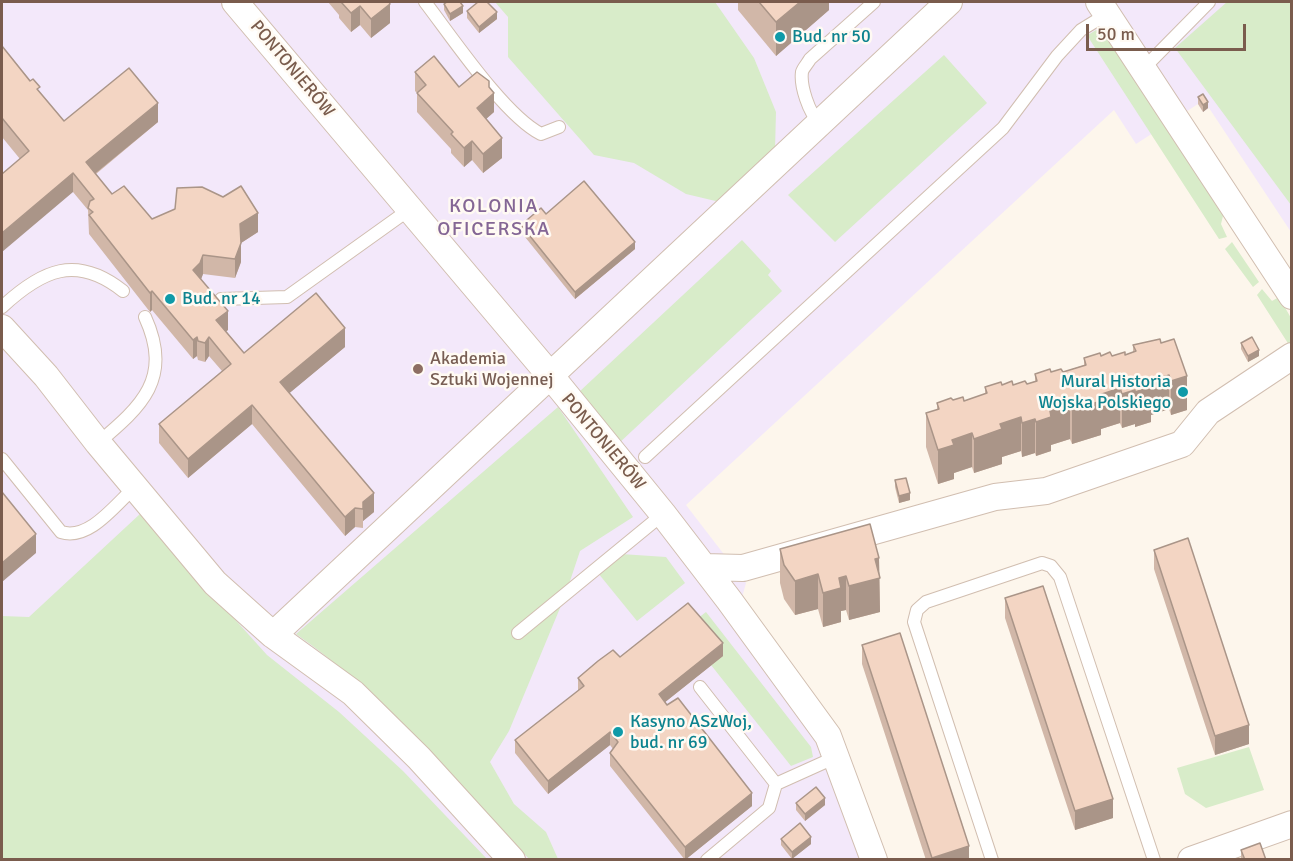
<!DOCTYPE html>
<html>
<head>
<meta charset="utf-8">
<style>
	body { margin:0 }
	#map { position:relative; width:1293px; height:861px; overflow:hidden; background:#fdf6ec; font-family:Signika,sans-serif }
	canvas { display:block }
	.frame { position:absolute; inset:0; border:3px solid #7a5c4d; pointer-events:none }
	.scale { position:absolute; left:1086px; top:24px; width:160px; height:27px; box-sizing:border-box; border:3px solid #7a5c4d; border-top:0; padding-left:8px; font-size:18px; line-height:21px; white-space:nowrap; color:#7a5c4d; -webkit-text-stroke:4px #fffaf3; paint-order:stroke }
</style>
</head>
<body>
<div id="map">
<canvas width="1293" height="861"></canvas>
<div class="frame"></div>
<div class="scale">50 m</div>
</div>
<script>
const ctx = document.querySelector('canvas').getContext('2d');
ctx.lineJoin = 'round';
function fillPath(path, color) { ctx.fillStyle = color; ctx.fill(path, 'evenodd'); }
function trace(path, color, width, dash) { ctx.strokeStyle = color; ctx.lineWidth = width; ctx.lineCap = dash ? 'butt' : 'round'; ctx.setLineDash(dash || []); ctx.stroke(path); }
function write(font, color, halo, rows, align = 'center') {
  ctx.font = font + ' Signika,sans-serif'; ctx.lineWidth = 5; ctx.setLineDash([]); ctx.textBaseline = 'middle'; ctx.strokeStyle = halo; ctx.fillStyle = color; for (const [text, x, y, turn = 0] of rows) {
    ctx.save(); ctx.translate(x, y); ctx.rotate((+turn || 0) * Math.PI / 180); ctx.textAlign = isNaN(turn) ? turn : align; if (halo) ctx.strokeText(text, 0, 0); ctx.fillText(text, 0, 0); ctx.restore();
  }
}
fillPath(new Path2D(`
	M2 2H1291V232L1209 108 1203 112 1198 104 1136 144 1114 110 686 505 746 583 743 594 744 607 883 859 2 860Z`), '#f3e8fa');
fillPath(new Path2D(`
	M495 2H715L754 58 776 112 775 150 724 203 686 194 634 163 594 155 508 57V17Z
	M1227 2H1291V205L1175 48Z
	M1096 30 1107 33 1224 212 1221 224 1227 237 1219 239 1090 40 1088 35Z
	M944 55 987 103 835 242 788 195Z
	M742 240 771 271 768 275 782 291 618 444 579 392Z
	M1232 242 1259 282 1253 287 1225 249Z
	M1262 289 1272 301 1279 297 1291 318V348L1257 295Z
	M558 407 633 517 580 551 565 596 509 731 490 762 514 804 546 832 558 859H529C456 781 384 695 296 634Z
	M140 514 267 655 339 712 403 771 487 859H2V616L29 617Z
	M621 554 666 557 685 583 637 621 598 573Z
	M706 612 811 747 813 757 791 766 711 665 693 622Z
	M1249 747 1264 790 1206 808 1185 794 1177 768Z`), '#d8ecc9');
const lane = new Path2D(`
	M425 2C452 37 504 115 541 134L559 127
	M1143 69 1209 2
	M819 122C809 113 800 86 802 72 803 68 808 63 810 59L874 2
	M221 299 287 297 410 209
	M2 307C42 270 76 254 123 291
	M98 443C142 406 173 378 145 317
	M645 457 1003 128 1057 56 1081 30 1107 14
	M2 459 61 532C89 541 115 505 135 487
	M518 633 663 514
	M700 687 776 784 836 757
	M707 860 769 808 776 784
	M992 860 914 622 917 610 926 602 1042 563 1051 566 1060 577 1154 860`);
const street = new Path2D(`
	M235 2 549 374 663 514 729 600 828 736 874 860
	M1099 2 1292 296
	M2 328 46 376 98 443 215 583 273 635 353 693 419 758 512 860
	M704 567 743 568 995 497 1046 491 1182 444 1208 412 1292 356
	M273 635 949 2
	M1191 860 1292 824`);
trace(lane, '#d1beb0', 14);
trace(street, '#d1beb0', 28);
trace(lane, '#fff', 12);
trace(street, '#fff', 26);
fillPath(new Path2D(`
	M328 2H389L390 23 371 38 360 25 351 32 339 18V15Z
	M738 2H829V10L776 56 738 10Z
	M444 4 463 13 450 21 444 10Z
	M467 11 497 19 479 33 467 18Z
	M2 46 64 121 158 122 96 174 112 194 152 219 258 232 241 243V262L235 278 203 274 201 279 228 330 226 331 244 353 345 347 289 393 374 512 363 521V528L355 527 345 536 252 424 188 478 159 443V424L222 371 209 356 205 362 198 360 197 356 193 359 152 310 150 312 89 234 88 210 73 192 20 159 2 137Z
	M415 72 459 87H489L494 112 486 119 502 158 483 173 472 160 464 167 451 153V149L417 112V93L415 91Z
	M1198 97 1208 108 1203 112 1198 104Z
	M546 214 635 249 575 299 521 232V225Z
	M1160 339 1187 410 1171 415 1169 409 1151 415V422L1135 427V424L1122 428 1120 423 1101 429V435L1072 444 1070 439 1051 445V451L1036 456 1035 453 1022 457 1021 451 1002 457V464L974 473 972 467 954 473V479L938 484 926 447V413L937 410V403L953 400 964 401 985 394V387L1002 385 1027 384 1035 381V374L1051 372H1063L1084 365V358L1101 356H1112L1125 355 1133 352V345Z
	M1241 343 1259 356 1248 362 1241 349Z
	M895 480 910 500 899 503 895 487Z
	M780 549 879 558 880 612 849 620 846 610 841 611V622L823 627 818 609 795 615 784 599 780 583Z
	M1154 550 1249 744 1215 755 1154 569Z
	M1005 598 1113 818 1075 830 1005 618Z
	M862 645 969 860H926L862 664Z
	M723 656 665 702 752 806 685 860 610 766V753L613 749 610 745 548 794 515 753V740L578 691V678L620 657Z
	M796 803 825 805 805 821 796 810Z
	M781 839 811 844 792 859 781 845Z
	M1241 850 1266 860H1241Z`), '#d1b7a8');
fillPath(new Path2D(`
	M800 2H829V10L776 56V22Z
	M390 4V23L371 38V19Z
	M360 6V25L351 32V13Z
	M463 6V13L450 21V14Z
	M497 12V19L479 33V27Z
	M494 93V112L477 127V108Z
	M1208 102V108L1203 112V105Z
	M158 103V122L86 181V162Z
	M502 138V158L483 173V154Z
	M472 141V160L464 167V148Z
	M73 173V192L2 252V233Z
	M258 213V232L241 243V262L235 278V259L240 224Z
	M635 242V249L575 299V292Z
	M203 255V274L200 282 193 270Z
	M152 291V310L150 312V293Z
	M228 311V330L216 339V320Z
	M345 328V347L280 401V382Z
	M197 337V356L193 359V340Z
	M209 337V356L205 362V343Z
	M1259 350V356L1248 362V356Z
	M1169 375V409L1151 415V422L1135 427V392L1149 382Z
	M1187 376V410L1171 415V381Z
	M1120 388V423L1101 429V435L1072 444V410L1099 395Z
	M1135 390V424L1122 428V394Z
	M1070 404V439L1051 445V451L1036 456V422L1050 411Z
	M252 405V424L188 478V459Z
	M1021 417V451L1002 457V464L974 473V439L1000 424Z
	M1035 419V453L1022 457V423Z
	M972 433V467L954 473V479L938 484V450L952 440Z
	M374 493V512L363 521V528V502Z
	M910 493V500L899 503V496Z
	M355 508V527L345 536V517Z
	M36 534V553L2 582V563Z
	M879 558 880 612 849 620V586L875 559Z
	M818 574V609L795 615V581Z
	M846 576V610L841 611V622L823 627V593L839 578Z
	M723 643V656L659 707V694Z
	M1249 725V744L1215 755V736Z
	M610 732V745L548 794V781Z
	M752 793V806L685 860V847Z
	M825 798V805L805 821V814Z
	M1113 799V818L1075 830V811Z
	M811 837V844L792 859V852Z
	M969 846V860H932V858Z`), '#aa9588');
const building = new Path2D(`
	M341 2H389L390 4 371 19 360 6 351 13Z
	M447 2H460L463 6 450 14 444 4Z
	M478 2H487L497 12 479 27 467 11Z
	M759 2H800L776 22Z
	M2 46 30 81 33 79 40 87 37 89 64 121 129 68 158 103 86 162 112 194 124 186 152 219 175 209 177 188 202 187 223 197 241 186 258 213 240 224 241 243 235 259 203 255 200 263 193 270 228 311 216 320 244 353 316 293 345 328 280 382 374 493 363 502V509L355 508 345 517 252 405 188 459 159 424 231 364 209 337 205 343 198 341 197 337 193 340 152 291 150 293 89 215 93 212 88 208 90 201 94 199 73 173 2 233V174L29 151 2 118Z
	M434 56 459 87 477 72 489 81V87L494 93 477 108 502 138 483 154 472 141 464 148 451 134 453 132 417 93 426 85 415 72Z
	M1203 94 1208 102 1203 105 1198 97Z
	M584 181 635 242 575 292 521 225 541 208 546 214Z
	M1252 337 1259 350 1248 356 1241 343Z
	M1160 339 1161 343 1174 339 1187 376 1171 381 1169 375 1149 382 1151 387 1135 392V390L1122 394 1120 388 1099 395 1101 401 1072 410 1070 404 1050 411 1051 417 1036 422 1035 419 1022 423 1021 417 1000 424 1002 429 974 439 972 433 952 440 954 445 938 450 926 413 939 409 937 403 951 398 953 400 963 397 964 401 987 393 985 387 1001 382 1002 385 1012 381 1013 385 1025 381 1027 384 1037 381 1035 374 1050 369 1051 372 1061 369 1063 372 1086 365 1084 358 1100 353 1101 356 1110 352 1112 356 1125 352V355L1136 351 1133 345Z
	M906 478 910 493 899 496 895 480Z
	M2 492 36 534 2 563Z
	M870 524 879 558 875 559 880 578 849 586 846 576 839 578 841 588 823 593 818 574 795 581 784 565 780 549Z
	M1188 538 1249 725 1215 736 1154 550Z
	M1043 586 1113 799 1075 811 1005 598Z
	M688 603 723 643 659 694 667 705 678 698 752 793 685 847 610 753 618 742 610 732 548 781 515 740 584 686 578 678 598 661 613 650 620 657Z
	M900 633 969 846 932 858 862 645Z
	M816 787 825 798 805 814 796 803Z
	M800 823 811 837 792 852 781 839Z
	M1260 843 1266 860H1245L1241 850Z`);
fillPath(building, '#f3d5c3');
trace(building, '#aa9588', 1.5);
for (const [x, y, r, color] of [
	[780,37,6,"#0f9aa8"],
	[170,299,6,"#0f9aa8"],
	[418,369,6,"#8d6e63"],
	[1183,392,6,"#0f9aa8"],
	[618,732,6,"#0f9aa8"]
]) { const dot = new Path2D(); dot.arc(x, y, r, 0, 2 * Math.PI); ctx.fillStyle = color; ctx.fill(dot); trace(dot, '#fffaf3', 2); }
write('18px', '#0d838f', '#fffaf3', [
	["Bud. nr 50",792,37],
	["Bud. nr 14",182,299],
	["Mural Historia",1171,382,"right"],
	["Wojska Polskiego",1171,403,"right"],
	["Kasyno ASzWoj,",630,722],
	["bud. nr 69",630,743]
], 'left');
write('18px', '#7a5c4d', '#fffaf3', [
	["PONTONIERÓW",292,69,50],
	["PONTONIERÓW",603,442,50]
]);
write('18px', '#785e54', '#fffaf3', [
	["Akademia",430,359],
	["Sztuki Wojennej",430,380]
], 'left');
ctx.letterSpacing = '1.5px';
write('20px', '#846695', '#fffaf3', [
	["KOLONIA",494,207],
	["OFICERSKA",494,230]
]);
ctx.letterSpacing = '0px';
</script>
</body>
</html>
